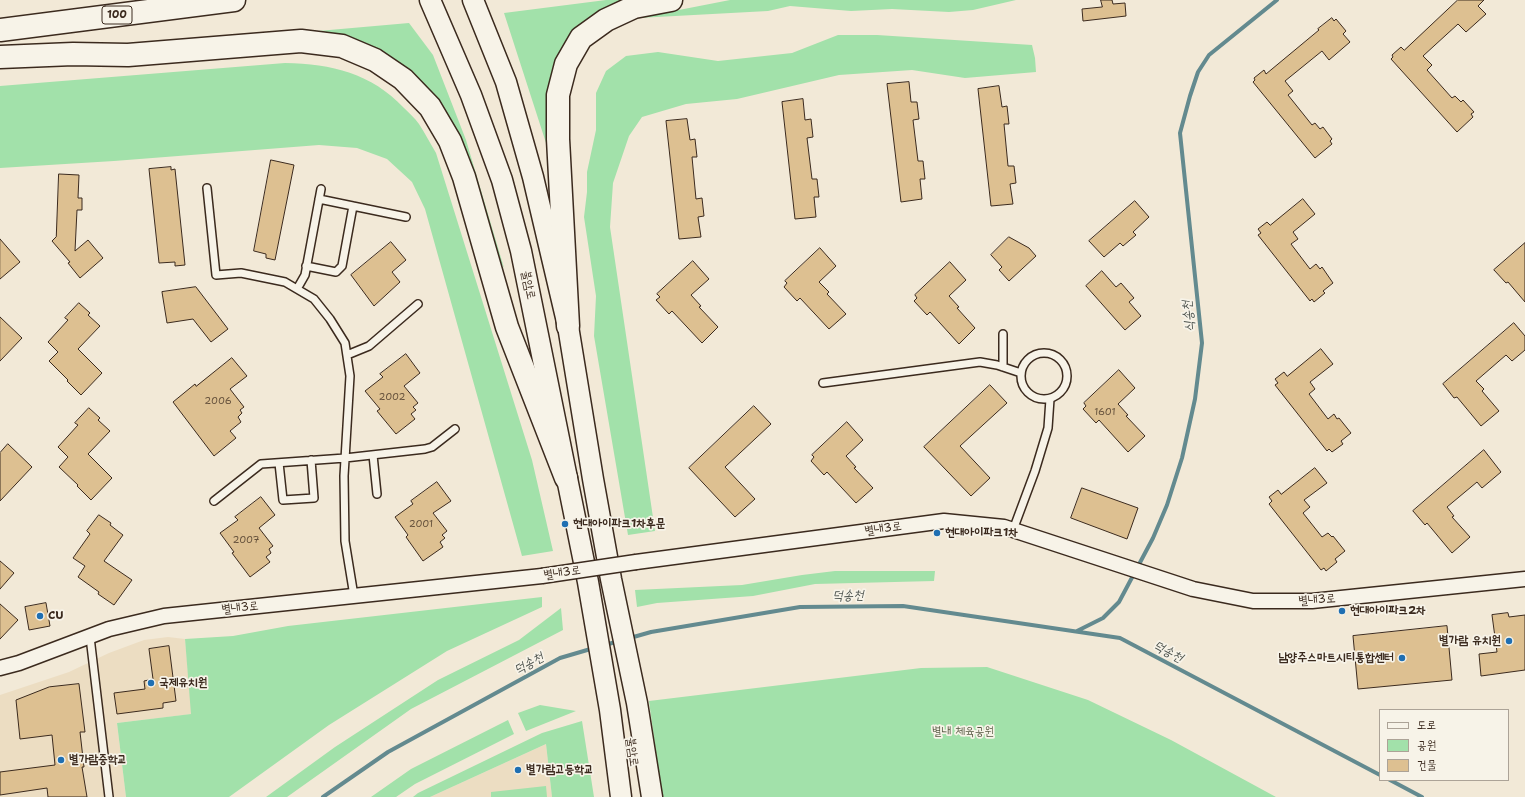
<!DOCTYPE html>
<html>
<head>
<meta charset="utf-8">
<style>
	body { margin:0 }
	#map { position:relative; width:1525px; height:797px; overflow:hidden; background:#f2e9d7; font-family:"Shantell Sans","Poor Story",sans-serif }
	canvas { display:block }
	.legend { position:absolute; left:1379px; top:709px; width:130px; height:72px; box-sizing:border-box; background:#f7f3e8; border:1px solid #aca397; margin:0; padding:5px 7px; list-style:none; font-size:12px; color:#3b2a1e }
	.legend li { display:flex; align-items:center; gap:8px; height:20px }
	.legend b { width:20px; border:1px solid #aca397 }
</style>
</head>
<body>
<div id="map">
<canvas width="1525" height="797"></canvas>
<ul class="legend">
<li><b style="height:5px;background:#f7f3e8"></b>도로</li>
<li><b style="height:11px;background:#a2e1aa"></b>공원</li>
<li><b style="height:11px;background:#ddc091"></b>건물</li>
</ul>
</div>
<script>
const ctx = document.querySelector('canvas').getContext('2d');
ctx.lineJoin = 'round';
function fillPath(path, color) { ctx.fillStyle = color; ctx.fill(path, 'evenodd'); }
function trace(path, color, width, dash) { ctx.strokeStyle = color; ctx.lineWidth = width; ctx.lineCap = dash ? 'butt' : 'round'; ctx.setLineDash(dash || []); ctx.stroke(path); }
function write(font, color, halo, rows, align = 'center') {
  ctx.font = font + ' "Shantell Sans","Poor Story",sans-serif'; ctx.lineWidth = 3.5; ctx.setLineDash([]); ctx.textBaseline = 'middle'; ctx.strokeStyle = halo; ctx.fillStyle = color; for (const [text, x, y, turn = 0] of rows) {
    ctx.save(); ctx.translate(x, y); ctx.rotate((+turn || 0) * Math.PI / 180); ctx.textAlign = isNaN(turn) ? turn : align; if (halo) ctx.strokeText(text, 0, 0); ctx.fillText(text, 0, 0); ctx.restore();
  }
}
fillPath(new Path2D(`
	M168 637 185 639 192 714 117 723 126 797H0V695L69 672 109 653 144 640Z
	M546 744 552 797H430Z`), '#ecddc2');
fillPath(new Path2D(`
	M606 0H630L550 90 547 146 504 13Z
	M730 0H1016L973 10 949 12 892 9 851 11 790 6 768 11 638 18Z
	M409 23 433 55 466 140 504 268 496 254 425 92 284 34Z
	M838 35H877L1032 45 1035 58 1036 72 965 78 912 70 839 75 737 99 686 104 642 117 629 136 613 183 610 227 655 531 628 535 594 336 596 296 584 217 587 192V172L596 130V93L606 71 626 56 658 52 718 61 792 53Z
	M285 63C332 64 371 73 404 108 409 113 415 118 419 124 425 133 430 143 436 153L532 460 553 551 522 556 425 209 412 182 387 159 357 148 319 145 114 161 0 168V86Z
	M835 571H935L934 581 815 584 753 596 657 603 637 607 635 590 742 585 802 575Z
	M542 597V607L447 651 329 725 229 797H126L117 723 191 714 185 639 233 636 288 626Z
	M561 608 563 630 411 709 287 797H266L335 747 438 680 519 640Z
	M987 667 1088 700 1171 740 1276 797H662L649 701 921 668Z
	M540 705 576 711 526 731 518 713Z
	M508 720 514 734 415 784 396 797H371L411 769Z
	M582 721 594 797H552L546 744 430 797H413L418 793 542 733Z
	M546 786 547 797H491V792Z`), '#a2e1aa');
trace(new Path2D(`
	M1077 631 1103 618 1119 602 1153 538 1167 505 1182 458 1195 399 1202 343 1180 133 1190 96 1198 72 1209 55 1277 0
	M630 638 651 632 800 607 903 606 1120 638 1380 775
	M605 645 619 641
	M1390 780 1422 797
	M323 797 388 752 560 658 594 648`), '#638a8f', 4);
const building = new Path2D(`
	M1101 0H1112L1113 4 1125 3 1126 16 1083 21 1082 9 1102 7Z
	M1458 0H1484L1478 6 1486 14 1466 32 1458 24 1423 56 1432 65 1427 70 1452 98 1455 96 1461 102 1463 100 1474 112 1471 114 1473 117 1457 132 1391 59 1393 57 1392 55 1401 47 1404 50Z
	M1332 18 1334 21 1336 19 1346 31 1343 34 1350 42 1329 60 1322 51 1285 81 1293 91 1288 95 1312 125 1315 123 1320 129 1323 127 1332 139 1330 141 1332 144 1315 158 1253 82 1255 80 1254 78 1264 70 1266 74 1319 30 1318 29Z
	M909 82 911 102H917L919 119 913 120 918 161H923L925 179H920L922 199 901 202 887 84Z
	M999 86 1002 107 1007 106 1009 124H1004L1008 166H1014L1016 183 1010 184 1013 204 991 206 978 89Z
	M803 99 805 120 811 119 813 137 807 138 812 179H817L819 197H814L816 217 795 219 782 102Z
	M687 119 690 140 695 139 697 157H692L696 199 702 198 704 216 698 217 701 237 679 239 666 121Z
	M271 160 294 165 275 260 266 258V254L254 251Z
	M171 167V170L175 169 185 265 175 266V262L159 263 149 169Z
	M59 174 79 175 78 198H82V210H77L75 251 88 240 103 258 80 278 68 263 70 262 52 241 56 237Z
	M1303 199 1315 214 1293 232 1298 239 1291 244 1310 269 1316 264 1320 269 1322 267 1333 283 1323 291 1325 293 1314 302 1312 299 1310 301 1258 235 1261 233 1258 229 1267 222 1270 225Z
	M1135 201 1149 217 1133 232 1136 235 1123 246 1120 243 1104 257 1089 241Z
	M1009 237 1029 248 1036 256 1009 281 999 270 1002 267 991 255Z
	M0 239 20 262 0 279Z
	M391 242 406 260 392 272 400 282 374 306 351 275Z
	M1525 243V302L1508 282 1506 283 1494 270Z
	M820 248 836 266 819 282 829 292 827 294 846 314 829 329 800 298 797 301 784 287 787 283 785 281Z
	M693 261 709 279 691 295 701 306 699 307 718 327 702 343 672 311 669 314 656 300 660 297 657 294Z
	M950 262 966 280 949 296 959 307 957 308 975 328 959 344 930 312 927 315 914 301 917 298 915 295Z
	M1102 271 1116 287 1121 283 1134 298 1129 302 1141 316 1125 330 1086 286Z
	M196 287 228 329 211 342 193 319 167 323 162 292Z
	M79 303 90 313 88 315 100 326 78 349 102 373 81 395 67 381 68 380 49 361 58 352 48 342 68 320 65 318Z
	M0 317 22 338 0 361Z
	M1514 323 1525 336V350L1512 361 1506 355 1476 381 1484 389 1482 391 1499 411 1481 426 1457 397 1454 398 1443 384Z
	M1321 349 1333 364 1310 382 1315 389 1309 394 1328 419 1334 414 1337 419 1339 418 1351 433 1341 441 1343 444 1332 452 1329 449 1327 451 1275 385 1278 383 1275 379 1284 372 1287 376Z
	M406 354 420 373 404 386 418 403 413 407 416 410 411 414 415 419 396 434 377 411 380 409 365 391 383 377 380 374Z
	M232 358 247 376 230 389 244 407 240 410 242 413 238 417 241 422 230 431 236 438 214 456 173 402 195 384 196 386Z
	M1119 370 1135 388 1118 404 1128 415 1126 416 1145 436 1128 452 1099 420 1096 423 1083 409 1086 406 1084 403Z
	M990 385 1007 403 960 446 990 478 971 496 924 447Z
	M754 406 771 424 725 467 755 499 735 517 689 468Z
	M89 408 100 418 98 420 110 431 88 454 112 478 91 500 77 486 78 485 59 467 68 457 58 447 78 425 75 423Z
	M847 422 863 440 846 456 856 467 854 468 873 488 856 503 827 472 824 475 811 461 814 457 812 455Z
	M8 444 32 467 0 501V453Z
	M1484 450 1501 472 1482 488 1477 482 1447 507 1454 516 1452 517 1470 537 1452 553 1427 523 1425 525 1413 511Z
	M1315 468 1327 483 1304 500 1310 507 1303 513 1322 537 1328 533 1332 537 1333 536 1345 551 1335 559 1337 562 1326 571 1324 568 1321 570 1269 504 1272 501 1269 497 1278 490 1281 494Z
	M437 482 451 501 433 513 447 531 442 535 445 538 440 542 443 547 423 561 406 537 408 535 395 517 413 504 411 501Z
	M1082 488 1138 508 1127 539 1071 518Z
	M261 497 275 515 259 528 273 546 269 549 271 553 266 557 270 562 250 577 232 553 234 552 220 533 238 520 235 517Z
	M99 515 111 523 110 525 123 535 104 561 132 580 114 605 98 594 99 592 78 577 85 566 73 558 90 534 87 531Z
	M0 561 14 573 0 589Z
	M46 603 50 626 29 630 25 607Z
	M0 604 18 620 0 639Z
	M1508 613 1509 617 1525 615V670L1481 676 1479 654 1497 652 1492 615Z
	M1447 626 1452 680 1358 689 1353 636Z
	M169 646 176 701 163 703V708L117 714 114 693 145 689 144 681 153 679 149 649Z
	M79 684 85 732H80L84 767H82L87 797H48L47 788 0 795V772L55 765 52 735 20 739 16 700 49 687Z`);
fillPath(building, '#ddc091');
trace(building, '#3b2a1e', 1);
const lane = new Path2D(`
	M207 188 216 275 241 273 285 282 314 299 330 319 345 343 350 376 344 476 345 541 354 596
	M319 199 406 217
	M306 266 336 272 342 266 353 206
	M297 289 305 275 321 189
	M1021 376a23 23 0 1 1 46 0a23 23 0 1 1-46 0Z
	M347 355 369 346 418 304
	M1003 367V334
	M823 383 980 362 997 365 1021 373
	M373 455 377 494
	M279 463 283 500 314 498 311 460
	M214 501 261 464 345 458 425 449 432 447 455 429
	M1013 530 1035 471 1048 428 1050 399
	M90 637 109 797`);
const street = new Path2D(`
	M636 562 944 521 1004 527 1193 589 1253 601H1312L1525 579
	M0 668 19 663 109 629 164 616 542 576`);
const secondary = new Path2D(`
	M430 0 471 95 502 180 521 251 588 582 610 710 621 797
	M473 0 506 82 533 177 568 326 593 479 611 579 637 703 652 797`);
const highway = new Path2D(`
	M0 30 234 0
	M0 57 73 54 128 55 301 41 342 46 375 60 403 79 430 107 450 141 464 177 507 327 566 478
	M568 326 558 139V95L566 64 581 38 606 20 634 7 671 0`);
trace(lane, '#3b2a1e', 10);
trace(street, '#3b2a1e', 17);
trace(secondary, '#3b2a1e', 23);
trace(highway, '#3b2a1e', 25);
trace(lane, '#f7f3e8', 7);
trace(street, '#f7f3e8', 14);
trace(secondary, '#f7f3e8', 20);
trace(highway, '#f7f3e8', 22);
const streetBridge = new Path2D(`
	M542 576 636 562`);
trace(streetBridge, '#3b2a1e', 17, []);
trace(streetBridge, '#f7f3e8', 14);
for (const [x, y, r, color] of [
	[565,524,4,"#1f6fb2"],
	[937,533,4,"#1f6fb2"],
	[1342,611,4,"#1f6fb2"],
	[40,616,4,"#1f6fb2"],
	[1509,641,4,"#1f6fb2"],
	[1402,658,4,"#1f6fb2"],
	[151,683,4,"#1f6fb2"],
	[61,760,4,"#1f6fb2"],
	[518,770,4,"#1f6fb2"]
]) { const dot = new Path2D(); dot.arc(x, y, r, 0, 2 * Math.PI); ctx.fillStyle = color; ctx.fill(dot); trace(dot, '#f7f3e8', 1.5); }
write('10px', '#64503b', null, [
	["2002",392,397],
	["2006",218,401],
	["1601",1105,412],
	["2001",421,524],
	["2007",246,540]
]);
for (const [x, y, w] of [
	[117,15,30]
]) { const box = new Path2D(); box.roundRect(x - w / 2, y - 9, w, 18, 3); ctx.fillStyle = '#f7f3e8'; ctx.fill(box); trace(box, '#3b2a1e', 1); }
write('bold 11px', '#3b2a1e', null, [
	["100",117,15]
]);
write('12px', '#3b2a1e', '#f7f3e8', [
	["불암로",528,285,78],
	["별내3로",883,529,-8],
	["별내3로",562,573,-8],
	["별내3로",1317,600,-4],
	["별내3로",240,608,-6],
	["불암로",632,752,82]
]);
write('bold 12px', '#3b2a1e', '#f7f3e8', [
	["현대아이파크1차후문",573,524],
	["현대아이파크1차",945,533],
	["현대아이파크2차",1350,611],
	["CU",48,616],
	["별가람 유치원",1501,641,"right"],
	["남양주스마트시티통합센터",1394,658,"right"],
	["국제유치원",159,683],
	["별가람중학교",69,760],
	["별가람고등학교",526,770]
], 'left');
write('12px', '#555841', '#f7f3e8', [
	["별내 체육공원",963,732]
]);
write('italic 13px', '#4c524d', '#f7f3e8', [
	["식송천",1189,316,-96],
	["덕송천",848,596,-1],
	["덕송천",1168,652,28],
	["덕송천",529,664,-29]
]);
</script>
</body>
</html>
